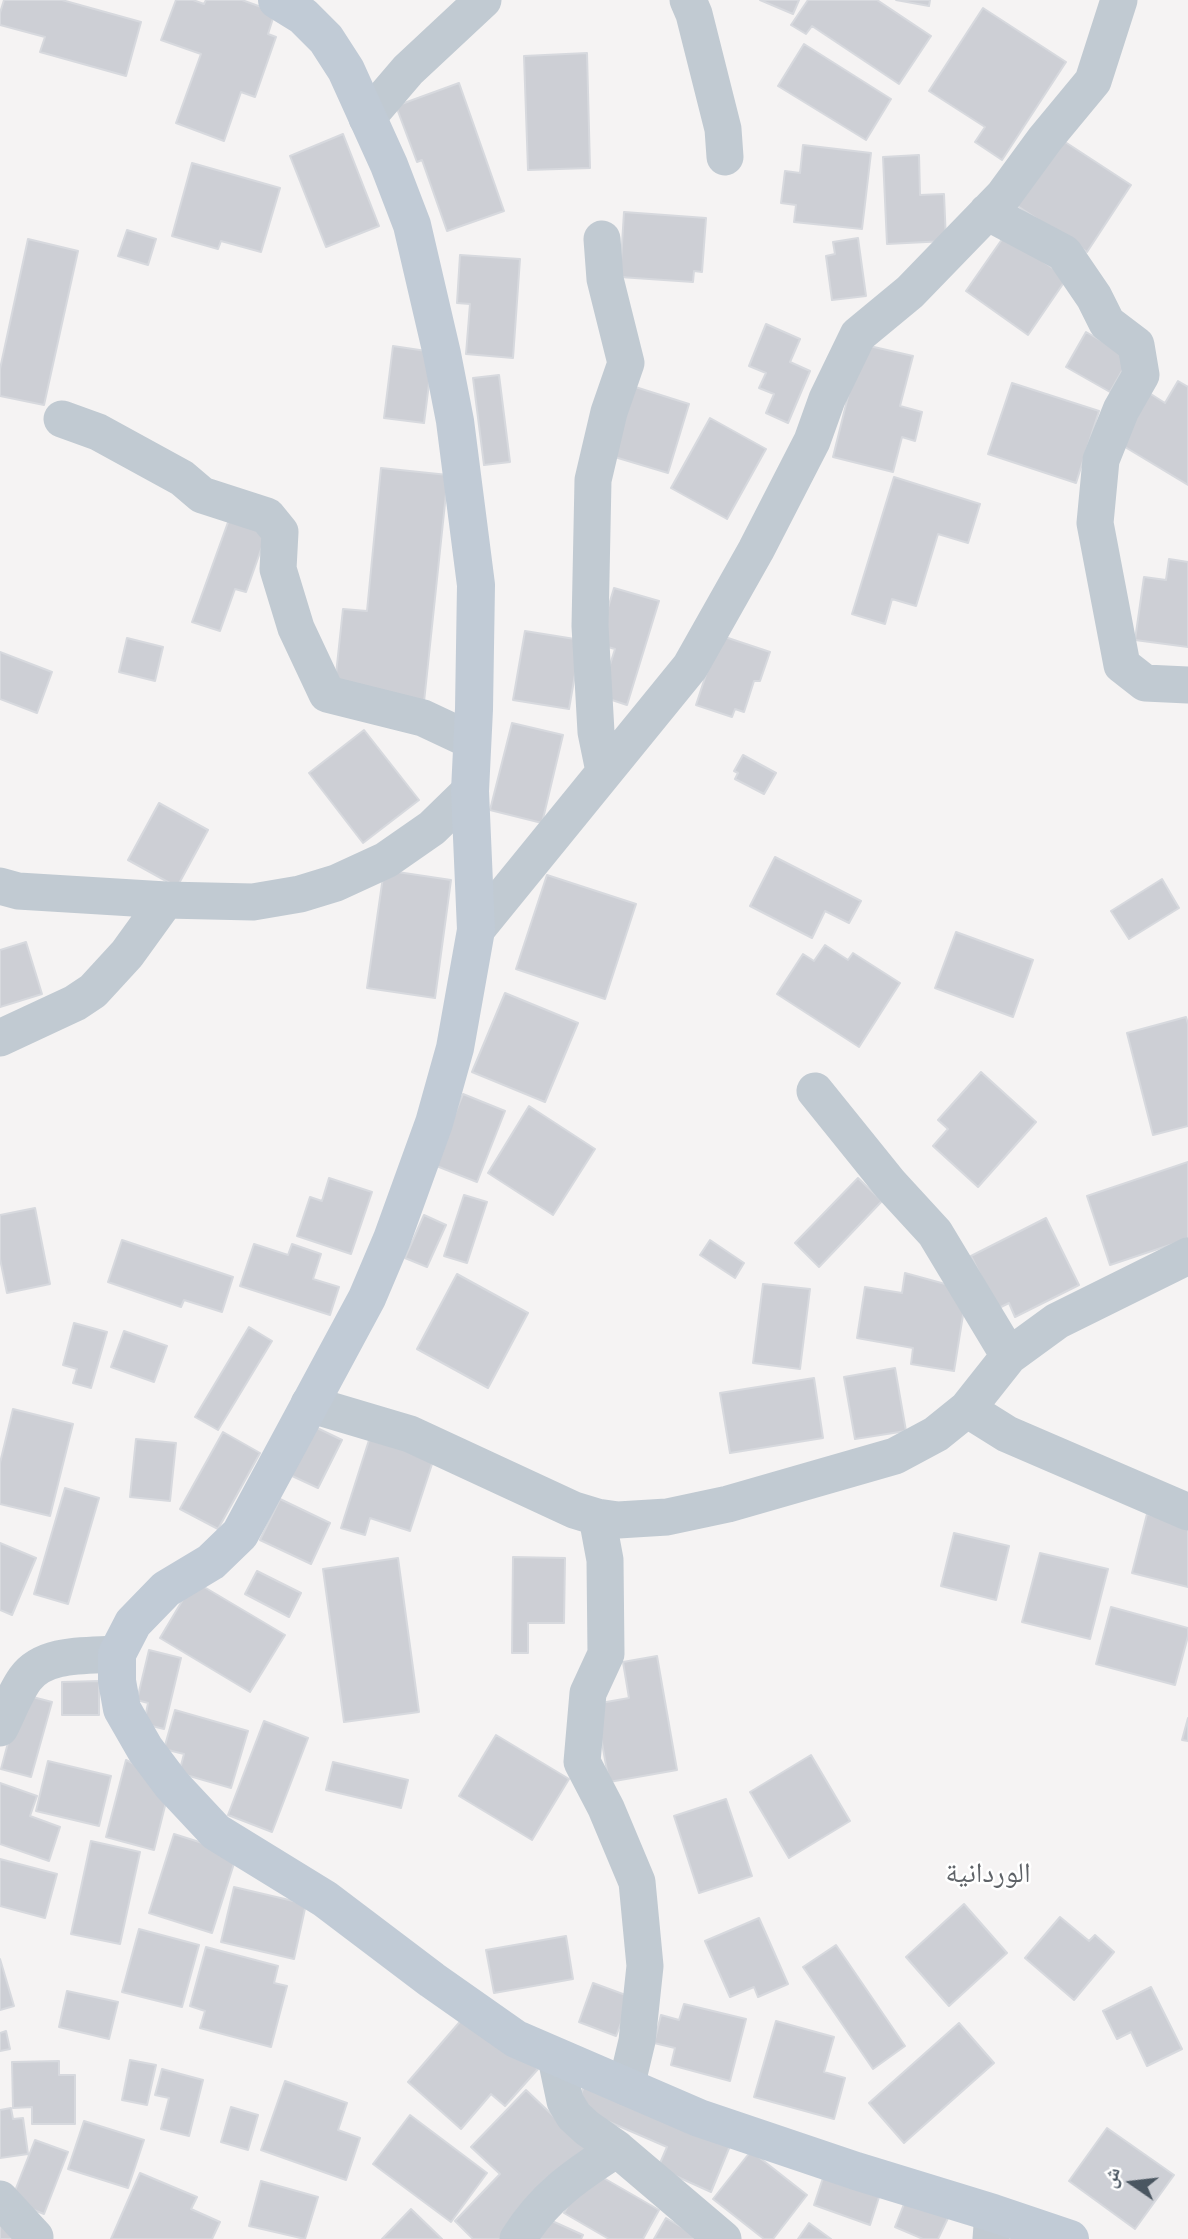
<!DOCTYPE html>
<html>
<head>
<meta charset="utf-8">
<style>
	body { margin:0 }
	#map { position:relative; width:1188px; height:2239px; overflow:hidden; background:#f5f3f3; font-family:Jost,"Noto Naskh Arabic",sans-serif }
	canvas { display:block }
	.north { position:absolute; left:1097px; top:2148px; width:70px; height:70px; -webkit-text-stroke:5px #fff; paint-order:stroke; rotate:284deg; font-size:19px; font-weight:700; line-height:28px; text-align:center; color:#4a5661 }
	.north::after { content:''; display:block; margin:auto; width:24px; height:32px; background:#4a5661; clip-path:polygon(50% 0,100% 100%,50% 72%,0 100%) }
</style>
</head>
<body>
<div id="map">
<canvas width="1188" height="2239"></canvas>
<div class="north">ش</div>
</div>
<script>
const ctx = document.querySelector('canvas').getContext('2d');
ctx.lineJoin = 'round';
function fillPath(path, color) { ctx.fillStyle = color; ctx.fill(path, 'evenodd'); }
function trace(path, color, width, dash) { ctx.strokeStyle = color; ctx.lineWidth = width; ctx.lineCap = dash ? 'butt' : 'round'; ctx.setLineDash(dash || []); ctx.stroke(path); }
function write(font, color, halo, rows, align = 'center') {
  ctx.font = font + ' Jost,"Noto Naskh Arabic",sans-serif'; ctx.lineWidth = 5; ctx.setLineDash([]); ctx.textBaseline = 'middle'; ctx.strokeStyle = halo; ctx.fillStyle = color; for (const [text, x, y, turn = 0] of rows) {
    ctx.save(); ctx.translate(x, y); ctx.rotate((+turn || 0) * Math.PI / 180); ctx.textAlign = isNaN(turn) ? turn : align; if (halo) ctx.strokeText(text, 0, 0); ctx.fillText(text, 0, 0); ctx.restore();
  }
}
const building = new Path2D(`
	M4 0H62L141 22 126 76 40 52 45 37 0 25V13Z
	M176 0H193L204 4 206 0H242L275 12 268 34 276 37 255 97 241 92 224 141 176 123 201 54 161 40Z
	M760 0H799L793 14Z
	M808 0H877L931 36 899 84 812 26 806 34 791 25Z
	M896 0H930L929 6Z
	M983 8 1066 62 1002 160 975 142 985 127 929 91Z
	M804 44 891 99 866 140 778 86Z
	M587 53 590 168 528 170 524 56Z
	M459 83 504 211 447 231 422 160 417 162 396 106Z
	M343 134 379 226 326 247 290 156Z
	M1059 138 1131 185 1087 252 1016 205Z
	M803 145 871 153 862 229 794 222 796 205 781 203 785 171 800 173Z
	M919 155 920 195 944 194 946 241 887 244 883 157Z
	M192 163 280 188 261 252 221 241 218 249 172 236Z
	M624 212 706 218 702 272 694 271 693 282 620 277Z
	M127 230 156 239 148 265 118 256Z
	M1005 235 1067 278 1028 335 966 291Z
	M858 238 866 296 832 300 826 256 835 254 833 242Z
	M28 239 78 251 44 405 0 396V369Z
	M460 255 520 259 513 358 466 354 470 304 457 303Z
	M766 324 800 339 790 362 810 371 788 423 766 413 774 394 759 388 766 373 749 366Z
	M1086 332 1130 357 1110 392 1066 367Z
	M861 344 913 356 900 406 922 412 915 441 902 437 893 472 833 457Z
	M393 346 433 352 424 423 384 418Z
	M499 375 510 462 484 465 473 378Z
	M1178 381 1188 387V485L1115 441 1146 391 1165 403Z
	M1012 383 1099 411 1076 483 988 454Z
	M629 385 689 404 668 473 608 455Z
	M710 418 766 449 727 519 671 488Z
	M381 468 448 475 424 702 334 693 343 609 367 611Z
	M894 477 980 504 968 543 938 534 916 606 892 599 885 624 852 614Z
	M231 514 269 527 246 592 235 589 220 631 192 622Z
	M1169 559 1188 562V647L1135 640 1144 577 1166 580Z
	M614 588 659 601 627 705 600 696 615 649 597 644Z
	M525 631 581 640 569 709 513 700Z
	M719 635 770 652 760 681H754L744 712 735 709 732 717 696 705Z
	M127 638 163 647 155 681 119 672Z
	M0 652 52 672 37 713 0 699Z
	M512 723 563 735 542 823 490 810Z
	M364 730 419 800 363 843 309 773Z
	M743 755 776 773 764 794 735 779 738 773 734 771Z
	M159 803 208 830 177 887 128 860Z
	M775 857 861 901 849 923 825 911 812 938 750 906Z
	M384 870 451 880 435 998 367 988Z
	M547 875 636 904 605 999 516 969Z
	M1162 879 1179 908 1129 939 1111 911Z
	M956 932 1033 960 1013 1017 935 988Z
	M26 942 42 994 0 1007V950Z
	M825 945 848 960 853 953 900 983 859 1047 777 994 803 954 814 961Z
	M505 993 578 1023 545 1102 472 1072Z
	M1186 1017 1188 1024V1126L1153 1135 1127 1033Z
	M981 1072 1036 1122 978 1187 933 1146 948 1129 938 1120Z
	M463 1094 505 1111 477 1182 434 1165Z
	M529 1106 595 1149 553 1215 488 1173Z
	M1188 1162V1239L1110 1265 1087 1196Z
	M329 1178 372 1192 351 1254 297 1236 310 1197 322 1201Z
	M858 1178 882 1201 819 1267 795 1243Z
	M464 1195 487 1202 467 1263 444 1256Z
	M35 1208 50 1284 7 1293 0 1259V1215Z
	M424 1215 446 1225 427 1267 405 1258Z
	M1046 1218 1079 1285 1015 1317 1009 1303 997 1309 971 1256Z
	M122 1240 233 1277 222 1312 184 1300 181 1307 108 1282Z
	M710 1240 744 1263 735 1278 700 1255Z
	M254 1244 288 1255 292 1244 321 1254 313 1279 339 1287 330 1315 240 1286Z
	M905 1273 967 1290 954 1371 911 1364 913 1348 857 1338 865 1287 902 1293Z
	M457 1274 528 1313 488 1388 417 1349Z
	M763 1284 810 1289 800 1369 753 1363Z
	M74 1323 107 1332 91 1388 73 1383 77 1369 63 1365Z
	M249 1327 272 1341 218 1430 195 1417Z
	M124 1331 167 1346 154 1382 111 1367Z
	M895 1368 906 1431 855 1439 844 1377Z
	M814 1378 823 1438 730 1453 720 1393Z
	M13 1409 73 1424 50 1516 0 1504V1463Z
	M313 1426 342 1440 318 1488 290 1475Z
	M223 1432 260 1453 218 1529 180 1509Z
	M370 1437 434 1458 410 1531 370 1518 365 1535 341 1528Z
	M136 1439 176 1443 170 1501 130 1497Z
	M65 1488 99 1498 68 1604 34 1594Z
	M280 1499 330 1523 311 1564 260 1540Z
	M1147 1514 1188 1524V1587L1132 1573Z
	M954 1533 1009 1546 996 1600 941 1586Z
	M0 1543 36 1558 12 1615 0 1610Z
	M1040 1553 1108 1569 1090 1639 1022 1622Z
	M513 1557 565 1558 564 1623H528V1653H512Z
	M398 1558 419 1712 344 1722 323 1569Z
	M257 1571 301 1593 289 1617 245 1594Z
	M194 1581 285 1635 250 1692 160 1638Z
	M1111 1607 1188 1628V1636L1175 1685 1096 1664Z
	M149 1650 181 1658 164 1729 144 1724 148 1703 137 1700Z
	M657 1656 677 1770 609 1782 595 1704 629 1698 623 1662Z
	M99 1681V1715H62V1682Z
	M21 1694 52 1702 31 1777 1 1769Z
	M175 1710 248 1731 231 1788 179 1773 184 1754 164 1749Z
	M1188 1718V1741L1182 1740Z
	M264 1721 308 1738 272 1832 228 1815Z
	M496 1735 569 1779 532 1840 459 1796Z
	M811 1755 850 1821 789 1858 750 1792Z
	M126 1760 143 1768 166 1802 154 1850 106 1837Z
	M48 1761 111 1776 99 1826 36 1811Z
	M333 1762 408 1780 401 1808 326 1790Z
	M0 1783 37 1796 30 1816 60 1827 49 1861 0 1844Z
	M726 1799 752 1876 699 1893 674 1816Z
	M174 1834 237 1854 212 1933 149 1913Z
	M91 1841 140 1852 120 1944 71 1934Z
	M0 1859 57 1874 45 1918 0 1906Z
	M234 1887 306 1904 294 1959 221 1942Z
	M964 1904 1007 1953 949 2006 906 1957Z
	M1060 1917 1089 1941 1095 1935 1114 1952 1074 2000 1025 1958Z
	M759 1918 788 1984 758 1997 754 1987 730 1997 705 1941Z
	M139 1929 199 1945 182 2007 122 1992Z
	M566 1936 573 1979 494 1993 486 1950Z
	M836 1945 905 2046 873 2069 803 1967Z
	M206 1947 278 1966 274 1983 287 1986 271 2047 200 2028 205 2011 190 2006Z
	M0 1959 14 2006 0 2010Z
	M593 1983 631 1997 616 2036 579 2022Z
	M1151 1987 1182 2049 1147 2066 1131 2032 1117 2039 1103 2011Z
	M67 1991 118 2002 109 2039 59 2027Z
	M684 2004 746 2019 730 2081 671 2065 675 2048 654 2043 661 2015 679 2020Z
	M470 2010 538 2069 505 2106 491 2094 461 2129 408 2082Z
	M776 2021 834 2037 824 2072 845 2078 834 2119 754 2097Z
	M959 2023 994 2063 904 2143 869 2103Z
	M6 2031 10 2049 0 2051V2033Z
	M130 2060 156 2065 147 2105 122 2100Z
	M59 2061V2075H75V2124H32V2107L13 2108 12 2062Z
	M162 2069 203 2080 189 2136 161 2129 169 2098 155 2095Z
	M588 2078 732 2141 711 2192 658 2168 667 2147 575 2107Z
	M285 2081 347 2103 338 2130 360 2138 346 2180 261 2150Z
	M526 2090 587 2148 500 2239H473L455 2221 500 2174 471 2147Z
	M231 2107 258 2115 248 2150 221 2142Z
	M11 2108 13 2119 23 2118 28 2154 0 2158V2110Z
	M410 2115 487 2173 451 2222 373 2164Z
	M84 2121 144 2140 128 2188 68 2169Z
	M1107 2128 1174 2175 1135 2229 1069 2181Z
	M35 2140 68 2152 44 2214 11 2201Z
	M751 2151 807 2195 773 2239H764L713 2199Z
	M588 2169 659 2210 643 2239H609L564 2213Z
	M140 2173 197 2197 191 2209 220 2222 212 2239H111Z
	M824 2175 880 2194 870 2225 814 2205Z
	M261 2181 318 2197 305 2239 249 2226Z
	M906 2199 948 2218 938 2239H923L895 2227Z
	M411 2209 442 2239H382Z
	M541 2216 583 2235 581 2239H530Z
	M666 2218 702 2239H654Z
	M809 2223 831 2239H798Z
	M0 2225 13 2237 11 2239H0Z`);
fillPath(building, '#cdcfd5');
trace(building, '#d7d9de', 2);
trace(new Path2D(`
	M688 0 694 14 723 129 725 157
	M367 118 408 70 483 0
	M987 212 1064 253 1094 297 1107 323 1136 345 1141 375 1121 410 1101 460 1095 523 1122 665 1145 683 1188 685
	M602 239 605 279 626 363 609 412 593 480 590 626 596 732 604 771
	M62 419 98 432 182 478 202 495 267 516 280 532 278 569 296 628 327 694 423 718 472 741
	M0 886 18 891 166 900 253 902 300 894 336 883 386 860 432 828 470 791
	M476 930 690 667 756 550 812 441 827 399 858 335 910 292 1004 195 1045 139 1093 81 1119 0
	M0 1038 75 1003 93 991 127 954 166 900
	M815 1091 890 1184 935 1233 1009 1356
	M309 1404 410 1434 574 1510 597 1517 618 1520 667 1517 728 1504 895 1456 936 1434 967 1409 1009 1356 1057 1321 1188 1256
	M967 1409 1007 1434 1188 1512
	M597 1517 605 1560 606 1654 588 1693 582 1762 606 1808 637 1882 645 1966 637 2041 626 2087
	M0 1728C8 1712 15 1693 25 1679 44 1652 88 1656 117 1654
	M556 2058 565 2101 574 2116 587 2128 617 2149 723 2239
	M0 2199 35 2237 34 2239
	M518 2239C544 2197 576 2175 617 2149
	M991 2239 993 2213`), '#c1cad2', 37);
trace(new Path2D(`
	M277 0 303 16 326 39 346 70 389 165 412 225 442 354 455 421 476 585 474 709 470 791 476 930 455 1048 434 1123 392 1239 367 1298 240 1534 211 1562 166 1589 133 1623 117 1654V1681L122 1709 145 1749 172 1785 216 1832 325 1899 432 1980 516 2039 699 2118 856 2171 993 2213 1070 2239`), '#c1cbd6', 38);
write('28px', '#5f6368', '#fff', [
	["الوردانية",988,1875]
]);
</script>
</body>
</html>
